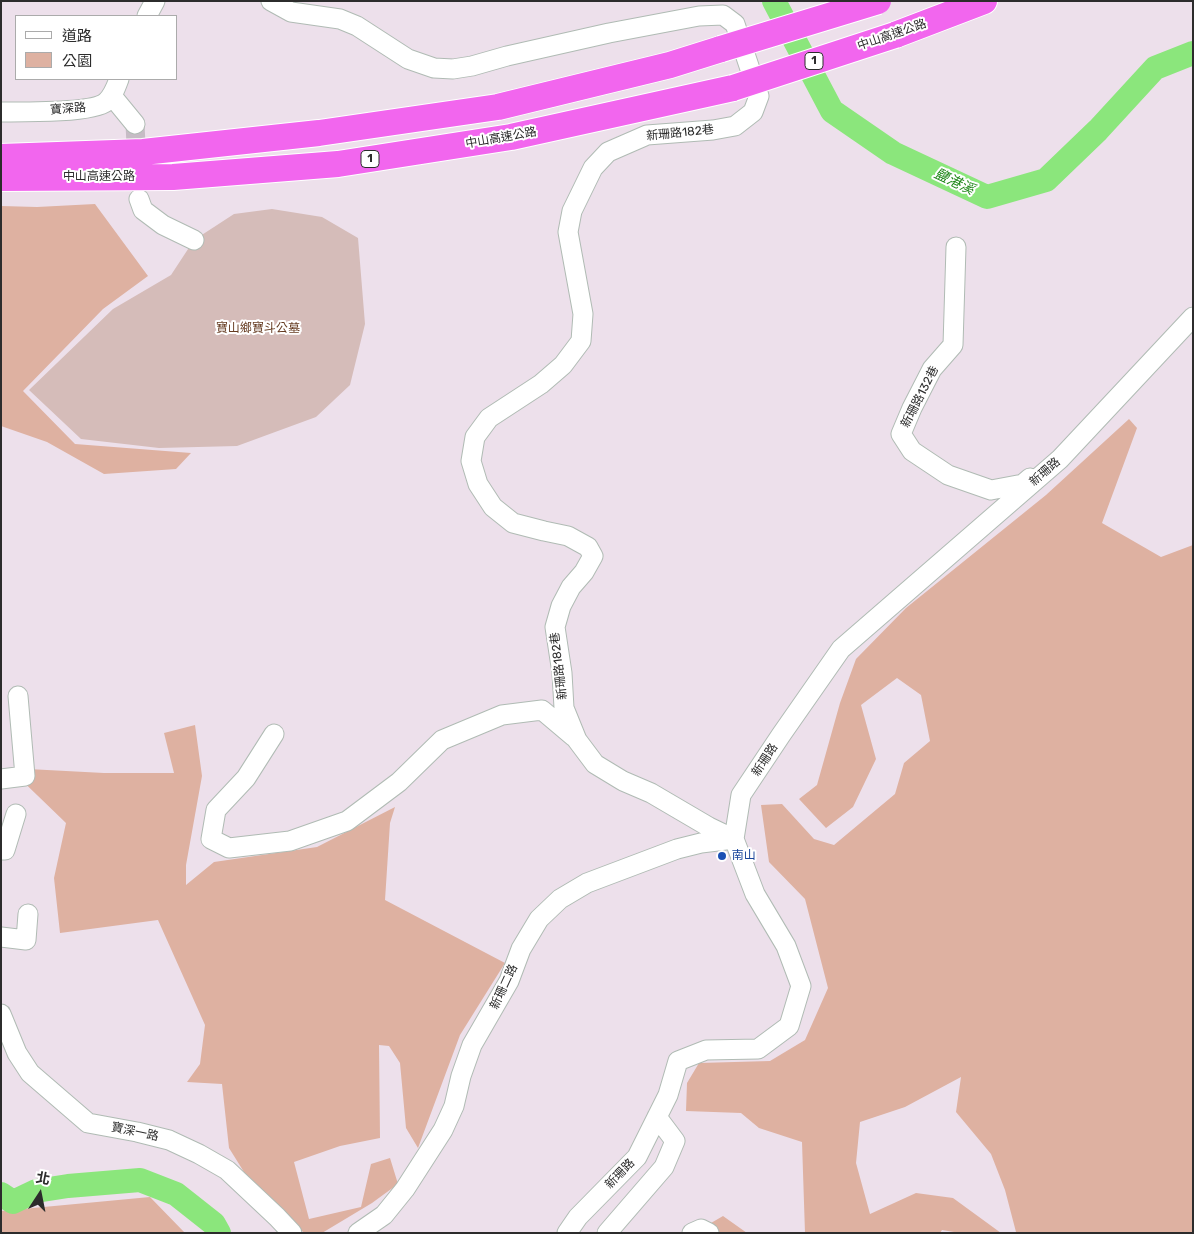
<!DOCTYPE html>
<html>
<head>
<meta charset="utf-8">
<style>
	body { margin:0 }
	#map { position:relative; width:1194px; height:1234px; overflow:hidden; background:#ede0eb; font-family:Rubik,"Noto Sans TC",sans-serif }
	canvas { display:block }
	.frame { position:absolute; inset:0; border:2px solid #2c2c2c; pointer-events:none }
	.legend { position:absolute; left:15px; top:15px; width:162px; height:65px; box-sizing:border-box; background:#fff; border:1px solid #ababab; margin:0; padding:6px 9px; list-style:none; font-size:15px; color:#2c2c2c }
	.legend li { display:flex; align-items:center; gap:10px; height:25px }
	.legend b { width:25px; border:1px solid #ababab }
	.north { position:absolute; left:15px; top:1169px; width:50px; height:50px; -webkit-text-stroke:4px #fff; paint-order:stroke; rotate:11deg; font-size:14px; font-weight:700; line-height:20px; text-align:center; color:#2c2c2c }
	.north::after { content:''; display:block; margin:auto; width:18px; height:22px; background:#2c2c2c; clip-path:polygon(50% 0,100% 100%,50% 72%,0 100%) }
</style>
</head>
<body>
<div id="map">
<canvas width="1194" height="1234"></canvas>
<div class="frame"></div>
<ul class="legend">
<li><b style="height:6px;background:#fff"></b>道路</li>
<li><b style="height:14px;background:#deb1a1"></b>公園</li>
</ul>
<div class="north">北</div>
</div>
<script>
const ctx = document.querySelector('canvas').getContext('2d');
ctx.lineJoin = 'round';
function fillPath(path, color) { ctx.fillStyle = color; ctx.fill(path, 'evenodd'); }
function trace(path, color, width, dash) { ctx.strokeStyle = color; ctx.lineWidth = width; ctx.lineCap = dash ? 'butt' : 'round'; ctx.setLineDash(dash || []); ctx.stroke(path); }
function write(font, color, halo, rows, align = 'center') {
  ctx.font = font + ' Rubik,"Noto Sans TC",sans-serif'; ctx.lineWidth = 4; ctx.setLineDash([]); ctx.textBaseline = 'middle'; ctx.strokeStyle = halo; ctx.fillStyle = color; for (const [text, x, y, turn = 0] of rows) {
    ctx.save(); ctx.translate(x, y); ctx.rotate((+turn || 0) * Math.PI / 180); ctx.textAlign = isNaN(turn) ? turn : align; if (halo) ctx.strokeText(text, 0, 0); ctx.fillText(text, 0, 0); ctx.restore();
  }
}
fillPath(new Path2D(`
	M95 204 148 276 103 309 23 391 75 444 191 453 176 469 104 474 47 442 1 426V206L37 207Z
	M1129 419 1137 428 1102 523 1161 557 1193 545V1233L1016 1232 1005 1190 991 1154 956 1112 961 1077 905 1107 860 1122 856 1163 870 1214 916 1193 953 1198 1001 1233H960L942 1230 940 1233H805L802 1142 759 1128 741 1113 686 1111 687 1083 699 1063 770 1061 805 1040 828 988 805 899 769 862 761 805 782 804 814 839 834 845 895 794 904 763 930 741 921 695 897 678 861 705 876 759 853 807 826 828 799 799 817 785 840 703 856 659 906 608 1046 495Z
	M195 725 202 776 186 865V885L214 862 317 847 395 807 390 823 385 900 505 963 460 1035 418 1148 406 1128 400 1063 389 1046 379 1045 380 1138 340 1146 294 1162 309 1219 361 1207 371 1164 390 1158 398 1184 372 1203 322 1233H304L244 1172 229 1148 222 1084 187 1082 200 1064 205 1025 158 920 60 933 54 878 66 823 9 768 104 773H174L164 733Z
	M150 1197 185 1233H1V1211Z
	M723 1216 747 1233H701L699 1230Z`), '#deb1a1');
fillPath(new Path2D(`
	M272 209 322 217 358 238 365 324 350 385 316 417 237 446 159 448 81 439 29 390 113 309 171 275 194 240 234 214Z`), '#d5bcb9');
trace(new Path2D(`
	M774 1 832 111 893 153 987 197 1046 180 1098 130 1155 68 1193 53
	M1 1194 13 1202 36 1191 68 1186 140 1180 176 1194 214 1224 219 1233`), '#8be67c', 24);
trace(new Path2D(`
	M135 124 137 165`), '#c6bcc5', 19, [19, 9]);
const minor = new Path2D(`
	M271 1 291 12 340 19 357 26 408 59 434 68 453 69 472 66 507 56 609 33 699 16 723 15 735 24 759 96 753 112 735 126 713 130 647 135 608 152 593 168 572 211 568 232 583 314 581 341 563 365 541 384 489 418 475 437 471 461 478 484 493 507 513 523 544 531 568 536 588 547 593 556 584 572 571 587 561 606 555 627 562 673 564 708 577 740 595 764 623 781 651 793 709 827 734 839
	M147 16 155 1
	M112 96 135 124
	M1 112C21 112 93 113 106 102 113 96 116 87 119 79
	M139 199 143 210 163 225 194 240
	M956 247 953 345 932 369 912 408 901 434 912 451 948 475 991 490 1023 484 1030 478
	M274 734 246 778 216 810 211 839 229 848 290 841 347 821 399 782 442 740 502 715 542 710 574 737
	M1 779 25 776 18 696
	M1 850H5L16 814
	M1 937 26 940 28 914
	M1 1014 17 1053 30 1073 88 1123 137 1132 169 1140 199 1154 227 1170 277 1217 292 1233
	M358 1233 384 1215 405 1189 443 1130 454 1106 461 1076 472 1045 509 981 521 949 539 919 560 899 587 883 677 849 701 843 734 839
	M567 1233 578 1217 637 1157 668 1095 678 1061 706 1050 758 1049 789 1026 801 986 786 946 755 894 734 839 741 795 781 735 841 649 1060 459 1193 317
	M607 1233 664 1167 675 1141 657 1117
	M692 1233 701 1229 709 1233`);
const highway = new Path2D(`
	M895 35 984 1
	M1 157 143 152 319 133 498 107 670 65 721 49
	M1 178 173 177 338 164 511 137 733 88`);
trace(minor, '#b0bbb4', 21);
trace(highway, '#fff', 28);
trace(minor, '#fff', 19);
trace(highway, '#f266ee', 26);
const highwayBridge = new Path2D(`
	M721 49 878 1
	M733 88 895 35`);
trace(highwayBridge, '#fff', 28, []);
trace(highwayBridge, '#f266ee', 26);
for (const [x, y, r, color] of [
	[722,856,5,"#1a4fb4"]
]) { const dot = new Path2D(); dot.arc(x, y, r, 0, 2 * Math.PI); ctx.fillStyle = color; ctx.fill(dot); trace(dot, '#fff', 2); }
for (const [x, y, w] of [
	[814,61,18],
	[370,159,18]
]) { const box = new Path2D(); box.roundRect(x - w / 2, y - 8.5, w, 17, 4); ctx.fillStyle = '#fff'; ctx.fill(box); trace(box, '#2c2c2c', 1); }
write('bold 11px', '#2c2c2c', null, [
	["1",814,61],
	["1",370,159]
]);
write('12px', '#2c2c2c', '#fff', [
	["中山高速公路",892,35,-19],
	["寶深路",68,109,-4],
	["新珊路182巷",680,133,-6],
	["中山高速公路",501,138,-10],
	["中山高速公路",99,177],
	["新珊路132巷",920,397,-63],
	["新珊路",1045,472,-41],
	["新珊路182巷",559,666,-97],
	["新珊路",765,760,-57],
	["新珊二路",504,987,-65],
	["寶深一路",135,1132,12],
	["新珊路",620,1174,-46]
]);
write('12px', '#653b21', '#fff', [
	["寶山鄉寶斗公墓",258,329]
]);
write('12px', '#164399', '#fff', [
	["南山",732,856]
], 'left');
write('italic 14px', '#1e8718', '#fff', [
	["鹽港溪",954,182,25]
]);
</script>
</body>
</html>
